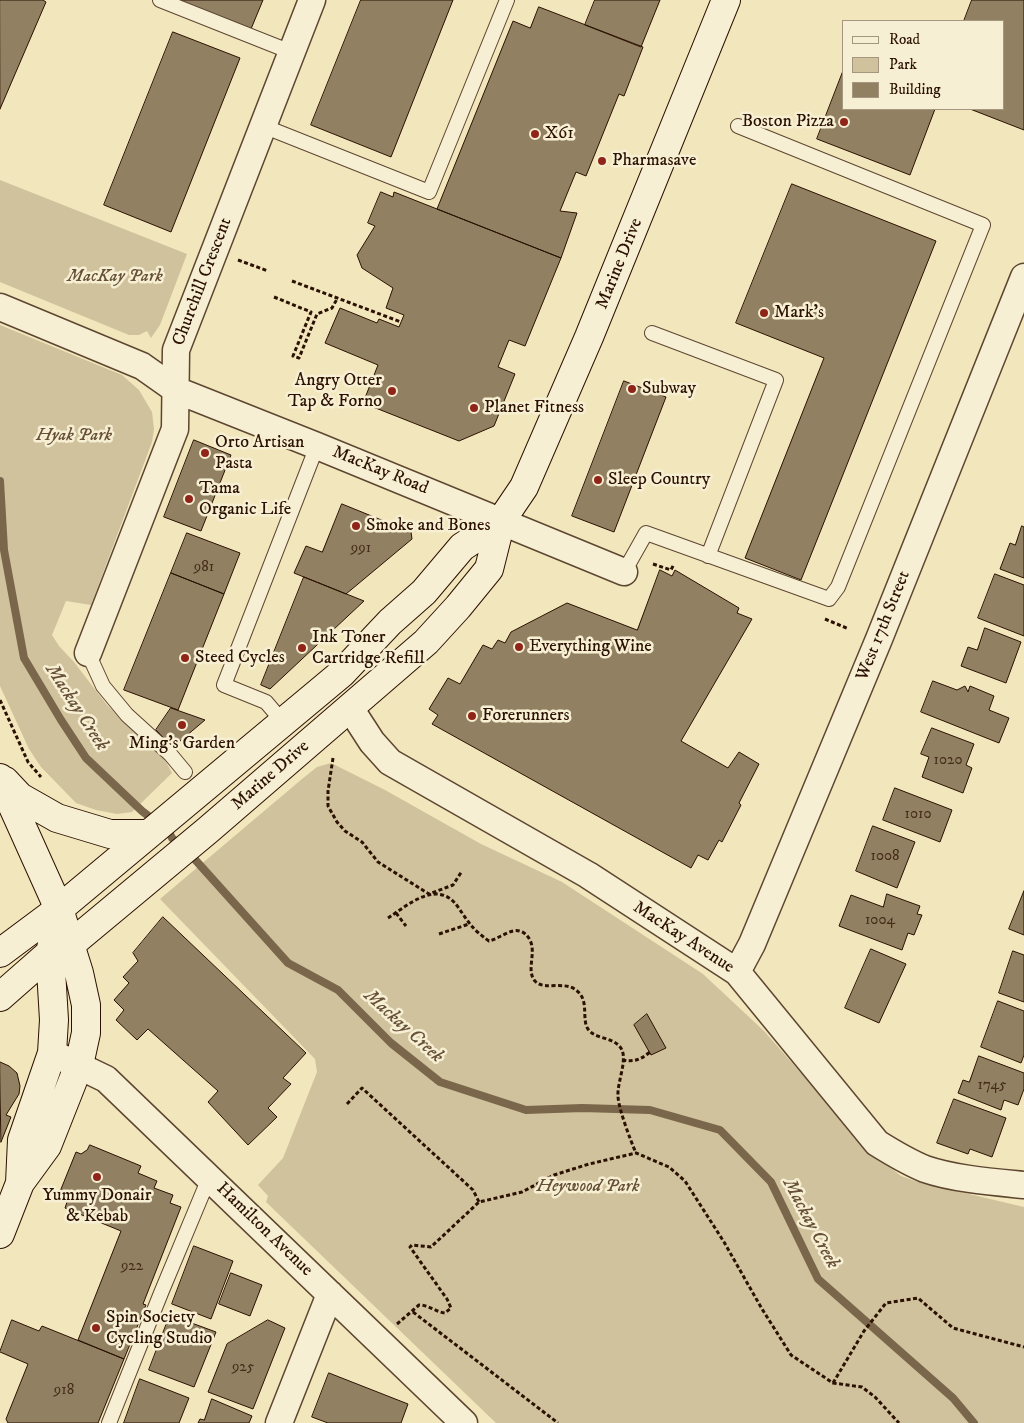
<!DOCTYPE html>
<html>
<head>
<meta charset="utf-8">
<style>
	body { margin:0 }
	#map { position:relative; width:1024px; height:1423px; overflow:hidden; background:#f2e6bc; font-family:"IM FELL DW Pica",serif }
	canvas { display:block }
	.legend { position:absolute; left:842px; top:20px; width:162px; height:90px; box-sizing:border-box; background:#f7efd3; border:1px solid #a5967f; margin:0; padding:6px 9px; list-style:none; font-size:15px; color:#2b1101 }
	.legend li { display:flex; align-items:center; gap:10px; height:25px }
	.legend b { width:25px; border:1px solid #a5967f }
</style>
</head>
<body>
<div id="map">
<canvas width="1024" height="1423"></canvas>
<ul class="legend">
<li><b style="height:6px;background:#f7efd3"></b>Road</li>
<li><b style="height:14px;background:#d0c29c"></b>Park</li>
<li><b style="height:14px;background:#928062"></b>Building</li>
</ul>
</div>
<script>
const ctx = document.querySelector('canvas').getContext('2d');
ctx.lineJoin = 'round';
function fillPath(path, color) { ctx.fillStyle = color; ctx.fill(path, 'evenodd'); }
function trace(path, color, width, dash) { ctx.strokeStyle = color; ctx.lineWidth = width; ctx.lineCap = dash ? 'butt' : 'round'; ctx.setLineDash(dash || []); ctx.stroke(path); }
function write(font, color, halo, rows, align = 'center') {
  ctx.font = font + ' "IM FELL DW Pica",serif'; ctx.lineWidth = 5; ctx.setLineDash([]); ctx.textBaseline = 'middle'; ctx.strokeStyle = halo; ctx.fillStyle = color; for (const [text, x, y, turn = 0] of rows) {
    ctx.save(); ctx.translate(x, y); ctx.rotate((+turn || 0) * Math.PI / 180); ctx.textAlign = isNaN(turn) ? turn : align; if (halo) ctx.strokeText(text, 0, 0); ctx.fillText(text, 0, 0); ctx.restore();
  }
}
fillPath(new Path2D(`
	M0 180 187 254 160 325 151 338 147 331 139 335H129L0 282Z
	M0 325 122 375 139 390 152 412 154 429 152 442 91 605 66 601 52 635 59 646 74 662 107 705 143 740 163 756 172 773 132 812 117 814 96 810 76 803 41 767 29 749 0 686Z
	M331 763 385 790 481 844 562 882 703 974 764 1031 808 1081 856 1140 901 1176 918 1182 1024 1207V1423H496L266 1202 268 1196 258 1185 283 1158 317 1072 315 1059 160 899 302 779 317 767Z`), '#d0c29c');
trace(new Path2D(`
	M0 481 4 550 24 658 61 720 86 758 142 811 155 821
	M164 829 170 834 172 838 190 854 288 963 338 990 391 1043 440 1082 526 1110 582 1108 650 1110 720 1130 771 1182 818 1279 953 1398 974 1423`), '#7a664b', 8);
const building = new Path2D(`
	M0 0H43L46 2 0 109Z
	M178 0H263L251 29Z
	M361 0H453L391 157 311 125Z
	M595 0H660L641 47 585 25Z
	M972 0H1024V130L970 109H1003V21H964Z
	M539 7 643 47 624 96 619 94 586 176 576 172 560 211 577 213 561 258 437 209 513 21 530 28Z
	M173 32 240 58 171 232 104 205Z
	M843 71V109H935L910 175 817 139Z
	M792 184 936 241 801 580 745 558 824 358 736 323Z
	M381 192 393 197 394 192 561 258 525 346 509 340 498 367 515 374 494 426 459 441 363 403 378 365 325 343 340 308 377 323 379 319 399 327 404 315 386 308 393 288 362 268 357 255 375 226 368 223Z
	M624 381 666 397 614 532 572 516Z
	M194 440 231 455 201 531 164 517Z
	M342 504 411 532 412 539 346 594 294 573 306 546 322 552Z
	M1022 526 1024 527V578L1000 569 1010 543 1015 545Z
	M187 533 240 553 224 594 171 573Z
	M660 570 672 576 675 570 739 608 737 613 752 619 681 741 728 768 739 752 759 764 739 803 741 805 722 842 719 840 708 860 698 855 691 868 432 724 438 715 429 709 448 678 460 684 483 645 492 649 498 640 505 643 511 632 567 603 637 630Z
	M171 573 224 594 178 710 124 690Z
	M995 574 1024 585V636L978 618Z
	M304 577 364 601 270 689 261 685Z
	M985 628 1021 642 1006 683 961 666 968 647 977 650Z
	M933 681 957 690 965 686 968 692 970 686 994 696 989 710 1009 718 999 743 921 712Z
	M171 708 205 720 173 747 156 730Z
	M932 728 974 744 966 765 972 768 963 793 922 777 929 757 921 754Z
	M895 788 952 810 940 842 883 820Z
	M873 826 915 842 897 888 856 871Z
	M1024 891V935L1009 929Z
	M887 894 920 906 917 914 922 915 914 935 908 933 902 950 839 926 851 895 883 907Z
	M163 917 306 1053 283 1078 291 1084 268 1108 277 1117 248 1145 208 1102 218 1091 148 1029 137 1040 116 1020 124 1010 114 1000 129 983 123 977 138 961 133 953Z
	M871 949 906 964 879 1023 845 1008Z
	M1013 951 1024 955V1002L999 993Z
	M998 1001 1024 1011V1055L1021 1063 981 1047Z
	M647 1014 666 1048 651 1055 634 1025Z
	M979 1056 1024 1073V1089L1018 1105 1004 1100 1001 1110 958 1093 963 1080 969 1082Z
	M0 1062 9 1066 17 1073 20 1086 19 1094 6 1115 11 1117 1 1142Z
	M954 1099 1006 1118 992 1157 970 1149 968 1154 937 1143Z
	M90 1145 141 1166 138 1173 157 1181 154 1188 173 1195 170 1203 181 1207 143 1304 146 1305 124 1359 78 1340 121 1231 65 1208 67 1202 64 1196 59 1194 76 1152 81 1154 87 1150Z
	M194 1246 233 1261 211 1319 172 1304Z
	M231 1273 262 1285 250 1316 219 1304Z
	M170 1315 216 1332 194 1387 149 1370Z
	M12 1320 39 1331 42 1326 124 1359 98 1423H8L6 1419 28 1364 0 1352Z
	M268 1320 285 1328 253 1409 208 1392 227 1344Z
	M329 1373 408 1404 401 1423H328L312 1417Z
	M140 1379 189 1398 179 1423H124Z
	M212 1399 252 1416 249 1423H198L200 1419 204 1420Z`);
fillPath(building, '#928062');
trace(building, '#2b1101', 1);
const lane = new Path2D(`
	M160 0 291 52
	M263 126 429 192 507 0
	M652 333 776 380 708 556
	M624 572 646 533 829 599 838 587 983 225 738 126
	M88 653 103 686 127 715 170 754 185 772
	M283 722 266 702 224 685 317 446
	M109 1423 161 1293 209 1178`);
const street = new Path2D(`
	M0 307 142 366 176 390 317 446 624 572
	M88 653 175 429 176 350 312 0
	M350 708 372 742 390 762 588 875 737 972 877 1143C893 1153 908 1162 925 1169 954 1179 993 1182 1024 1185
	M737 972 752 944 879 639 1024 277
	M52 1053 106 1079 464 1423
	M279 1423 330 1294`);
const secondary = new Path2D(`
	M0 778 59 909 79 973 86 1005V1033L79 1065 47 1146 20 1183 0 1234
	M5 781 20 797 57 818 110 834H149
	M0 953 59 909 342 673 390 622 424 592 462 547 501 521 524 487 589 337 726 0
	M0 997 50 953 71 944 208 830 426 642 458 607 489 569 501 521
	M20 1183 22 1140 52 1053 54 1020 50 953 53 940`);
trace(lane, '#5d4630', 16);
trace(street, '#5d4630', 29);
trace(secondary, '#2b1101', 30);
trace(new Path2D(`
	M238 260 268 271
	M292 281 401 322
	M274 297 311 312 293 356 299 358 317 314 332 308 337 299
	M653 564 671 570 674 564
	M825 619 849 629
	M0 700 28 762 41 777
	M333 758 328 791V806L337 822 345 831 362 842 378 862 429 894 453 885 462 871
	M396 913 406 926
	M388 918C408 905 438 878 458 907 469 923 472 929 489 941 497 939 505 933 513 931 517 930 521 931 524 933 542 947 523 970 536 982 544 990 565 981 576 990 588 999 583 1012 586 1025 591 1041 615 1035 622 1050 627 1062 617 1083 618 1096 618 1107 631 1142 636 1153
	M439 934 469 924
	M622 1060C635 1062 640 1060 650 1052
	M347 1104 362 1088 473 1190 479 1202
	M413 1312 558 1423
	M397 1324 419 1305C429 1305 436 1312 445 1313L451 1308 447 1299 410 1247 412 1245 431 1247 479 1202 522 1192 554 1175 589 1164 636 1153 669 1167 685 1181 724 1242 762 1309 791 1355 833 1383 862 1387 875 1397 899 1423
	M833 1383 864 1331 886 1303 918 1298 953 1328 1024 1347`), '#2b1101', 3, [4, 2.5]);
trace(lane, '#f7efd3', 14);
trace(street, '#f7efd3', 26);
trace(secondary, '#f7efd3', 28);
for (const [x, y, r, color] of [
	[844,122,5,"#8f2418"],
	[535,134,5,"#8f2418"],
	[602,161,5,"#8f2418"],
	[764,313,5,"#8f2418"],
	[632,389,5,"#8f2418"],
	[392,391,5,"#8f2418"],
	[474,408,5,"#8f2418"],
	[205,453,5,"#8f2418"],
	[598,480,5,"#8f2418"],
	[189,499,5,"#8f2418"],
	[356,526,5,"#8f2418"],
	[519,647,5,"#8f2418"],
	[302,648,5,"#8f2418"],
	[185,658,5,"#8f2418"],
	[472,716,5,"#8f2418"],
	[182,725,5,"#8f2418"],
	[97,1177,5,"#8f2418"],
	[96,1328,5,"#8f2418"]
]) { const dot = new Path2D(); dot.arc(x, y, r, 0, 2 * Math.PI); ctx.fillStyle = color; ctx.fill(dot); trace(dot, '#f7efd3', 2); }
write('15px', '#452d19', null, [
	["991",361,549],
	["981",204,568],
	["1020",948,761],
	["1010",918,815],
	["1008",885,857],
	["1004",880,921],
	["1745",992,1086],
	["922",132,1267],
	["925",243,1368],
	["918",64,1391]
]);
write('18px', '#2b1101', '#f7efd3', [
	["Boston Pizza",834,122,"right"],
	["X61",545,134],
	["Pharmasave",612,161],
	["Mark's",774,313],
	["Angry Otter",382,381,"right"],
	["Tap & Forno",382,402,"right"],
	["Subway",642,389],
	["Planet Fitness",484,408],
	["Orto Artisan",215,443],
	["Pasta",215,464],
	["Sleep Country",608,480],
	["Tama",199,489],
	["Organic Life",199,510],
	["Smoke and Bones",366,526],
	["Ink Toner",312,638],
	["Cartridge Refill",312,659],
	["Everything Wine",529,647],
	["Steed Cycles",195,658],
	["Forerunners",482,716],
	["Ming’s Garden",182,744,"center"],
	["Yummy Donair",97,1196,"center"],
	["& Kebab",97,1217,"center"],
	["Spin Society",106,1318],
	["Cycling Studio",106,1339]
], 'left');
write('18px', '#2b1101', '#f7efd3', [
	["Marine Drive",620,264,-68],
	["Churchill Crescent",203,282,-69],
	["MacKay Road",380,471,22],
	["West 17th Street",884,626,-68],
	["Marine Drive",271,776,-41],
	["MacKay Avenue",683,938,33],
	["Hamilton Avenue",264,1230,44]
]);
write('italic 18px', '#654f37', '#f7efd3', [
	["MacKay Park",115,277],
	["Hyak Park",74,436],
	["Heywood Park",588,1187]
]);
write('italic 19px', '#665038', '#f7efd3', [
	["Mackay Creek",76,708,57],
	["Mackay Creek",403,1027,42],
	["Mackay Creek",810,1224,62]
]);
</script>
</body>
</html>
